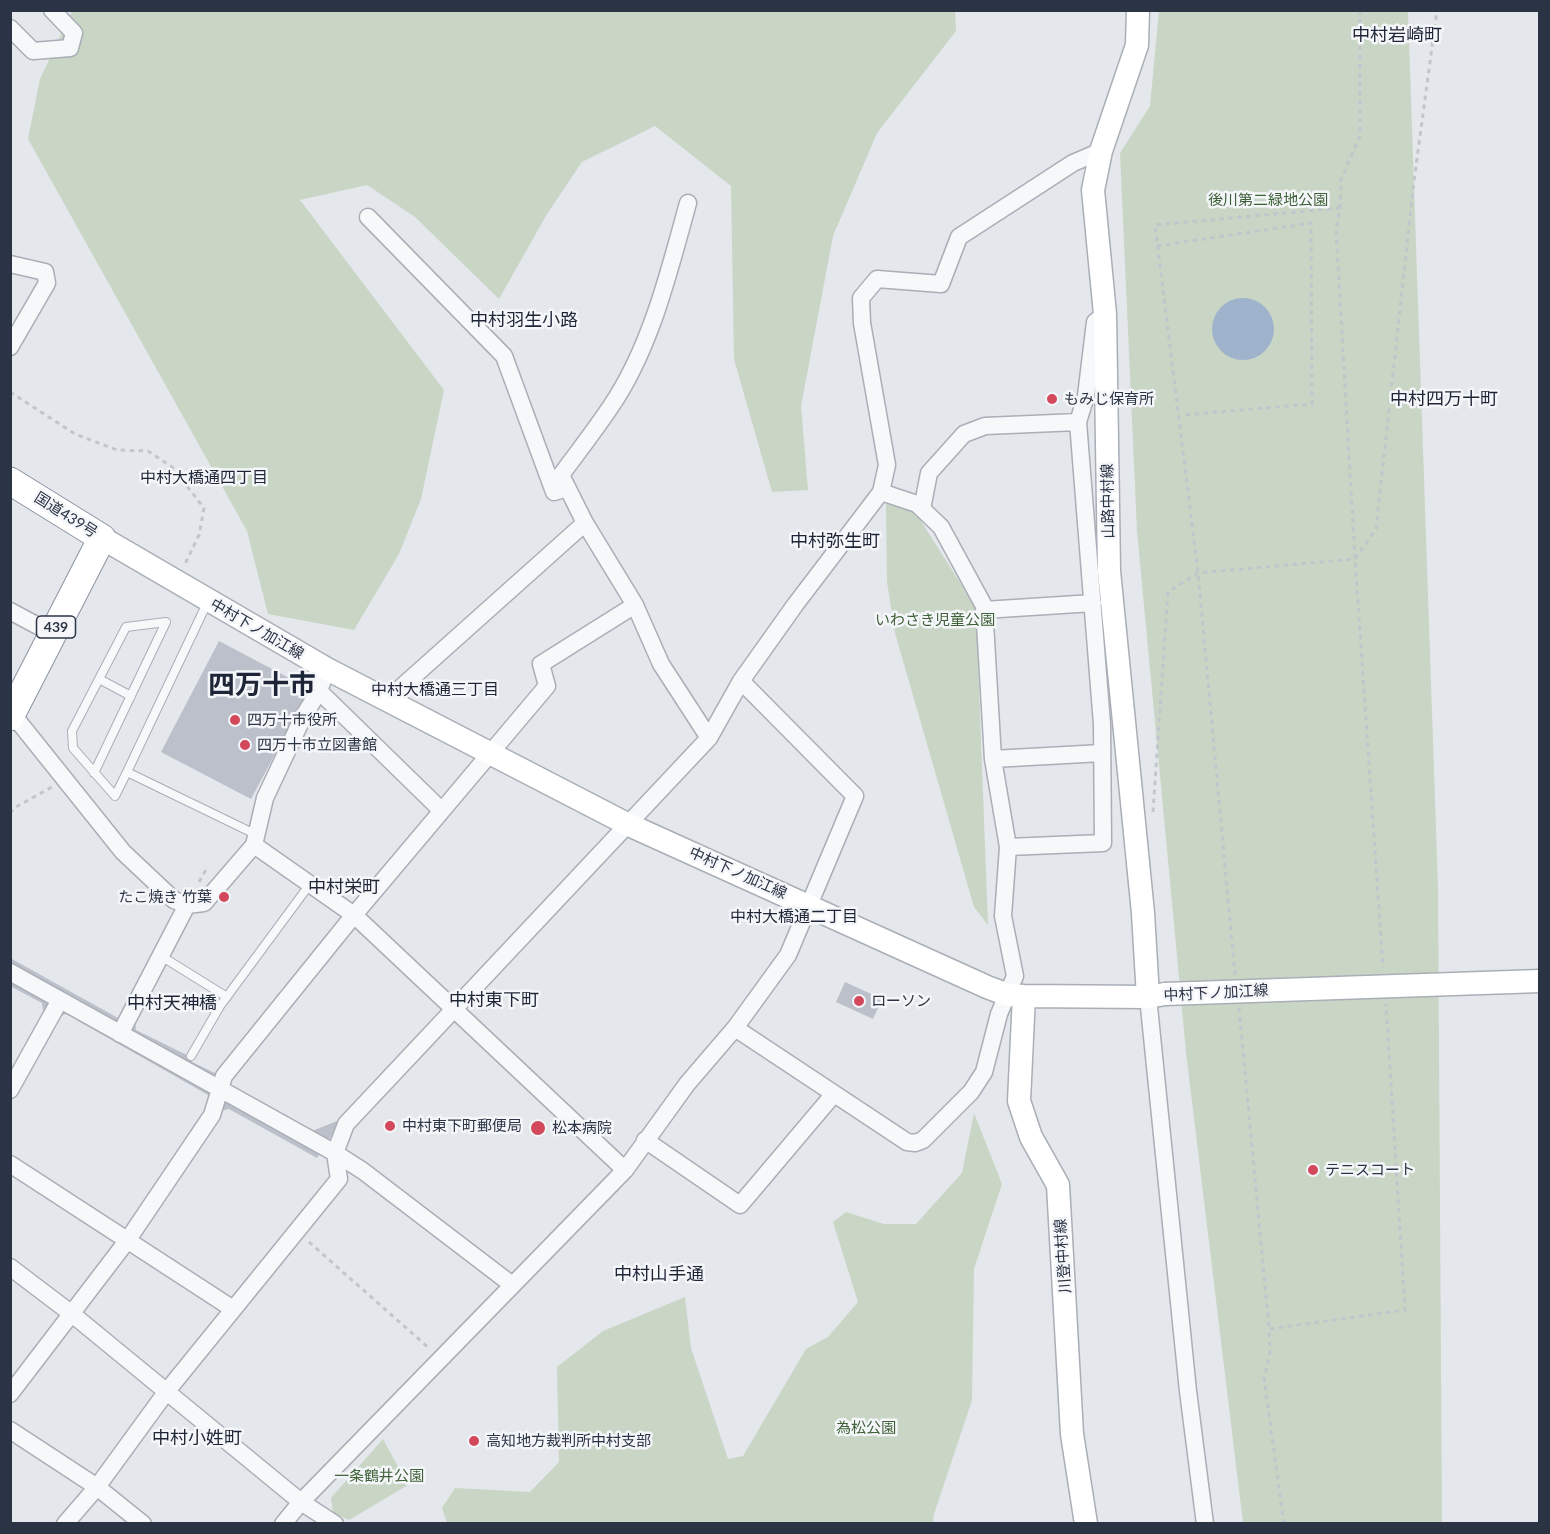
<!DOCTYPE html>
<html>
<head>
<meta charset="utf-8">
<style>
	body { margin:0 }
	#map { position:relative; width:1550px; height:1534px; overflow:hidden; background:#e4e7ec; font-family:Lato,sans-serif }
	canvas { display:block }
	.frame { position:absolute; inset:0; border:12px solid #2b3445; pointer-events:none }
</style>
</head>
<body>
<div id="map">
<canvas width="1550" height="1534"></canvas>
<div class="frame"></div>
</div>
<script>
const ctx = document.querySelector('canvas').getContext('2d');
ctx.lineJoin = 'round';
function fillPath(path, color) { ctx.fillStyle = color; ctx.fill(path, 'evenodd'); }
function trace(path, color, width, dash) { ctx.strokeStyle = color; ctx.lineWidth = width; ctx.lineCap = dash ? 'butt' : 'round'; ctx.setLineDash(dash || []); ctx.stroke(path); }
function write(font, color, halo, rows, align = 'center') {
  ctx.font = font + ' Lato,"Noto Sans JP",sans-serif'; ctx.lineWidth = 5; ctx.setLineDash([]); ctx.textBaseline = 'middle'; ctx.strokeStyle = halo; ctx.fillStyle = color; for (const [text, x, y, turn = 0] of rows) {
    ctx.save(); ctx.translate(x, y); ctx.rotate((+turn || 0) * Math.PI / 180); ctx.textAlign = isNaN(turn) ? turn : align; if (halo) ctx.strokeText(text, 0, 0); ctx.fillText(text, 0, 0); ctx.restore();
  }
}
fillPath(new Path2D(`
	M72 11H955L956 31 877 133 833 236 801 406 808 490 772 492 734 359 731 186 655 126 582 162 547 214 499 299 415 217 367 185 300 200 444 390 421 499 399 554 354 630 268 614 247 531 28 139 40 79Z
	M1159 11H1408L1438 887 1442 1523H1243L1186 1052 1137 531 1120 153 1150 106Z
	M886 504 914 510 976 608 988 925 974 907 895 633 887 582Z
	M974 1113 1002 1184 974 1269 972 1400 934 1514 933 1523H447L442 1508 455 1488 530 1492 559 1462 557 1367 603 1331 685 1297 691 1348 728 1459 743 1456 806 1349 828 1337 858 1302 833 1222 846 1212 884 1224H916L962 1173Z
	M383 1439 408 1485 349 1520 333 1513 331 1498Z`), '#c9d6c5');
fillPath(new Path2D(`
	M1212 329a31 31 0 1 1 62 0a31 31 0 1 1-62 0Z`), '#9fb4cc');
fillPath(new Path2D(`
	M219 641 310 689 251 799 161 752Z
	M12 959 118 1018 125 1015 135 1021 136 1030 193 1058 192 1062 217 1074 226 1083 312 1131 337 1121 339 1124 317 1158 229 1109 220 1111 210 1105 208 1095 66 1014 56 1018 44 1017 42 1003 10 986Z
	M845 982 882 999 873 1019 836 1002Z`), '#bbc0ca');
const service = new Path2D(`
	M208 601 127 772 257 835
	M99 679 131 696
	M94 773 166 622 126 627 72 731 73 748 115 796 127 772
	M161 956 227 997
	M191 1056 220 1006 310 884`);
const minor = new Path2D(`
	M10 28 33 51 70 48 74 33 52 10
	M688 203C670 268 653 339 617 397 600 424 580 449 561 475L585 523 635 605 661 664 709 738
	M368 217 504 356 554 492 567 488
	M10 264 45 272 47 283 10 347
	M922 509 929 473 964 434 985 426 1078 422
	M984 610 1093 603
	M10 611 53 634
	M319 691 441 810
	M387 700 585 523
	M10 711 123 852 174 900 187 905 204 903 254 845 265 798 303 717 319 691 327 669
	M993 759 1102 753
	M254 845 354 915 625 1170
	M1008 847 1103 843 1102 724 1078 422 1086 396 1095 322 1105 314
	M10 972 335 1153 363 1171 511 1284
	M1148 997 1188 1391 1205 1524
	M735 1028 907 1142 915 1143 923 1140 971 1092 984 1072 999 1014 1015 976 1003 916 1008 847 993 759 984 606 941 527 917 504 881 492
	M120 1034 187 905
	M10 1090 60 1000
	M645 1140 740 1205 833 1095
	M10 1164 233 1309
	M10 1267 72 1314 301 1502 335 1524
	M10 1394 127 1241 212 1115 224 1076 354 915 547 686 541 664 635 605
	M10 1430 97 1487 143 1524
	M65 1524 97 1487 167 1391 339 1179 335 1153 346 1124 709 738 741 681 795 605 881 492 887 465 862 323 861 298 877 279 941 284 959 237 1073 163 1101 151
	M283 1524 301 1502 625 1170 687 1084 735 1028 788 955 855 796 741 681`);
const secondary = new Path2D(`
	M1138 10 1137 45 1101 151 1093 190 1105 314 1109 571 1143 913 1148 997
	M102 538 327 669 627 824 987 987 1008 995 1024 996 1148 997 1165 994
	M1024 996 1019 1101 1031 1137 1058 1185 1072 1434 1086 1524`);
const trunk = new Path2D(`
	M10 481 102 538 10 717`);
trace(service, '#a9aeb7', 10);
trace(minor, '#a9aeb7', 19);
trace(secondary, '#a9aeb7', 25);
trace(trunk, '#8b94a3', 29);
trace(new Path2D(`
	M1360 10V136L1341 180 1340 208 1336 230 1355 559 1383 968
	M1157 246 1311 223 1312 404 1182 415
	M10 392 75 434 117 450 148 451 172 467 204 508 199 535 185 564
	M1153 812 1168 592 1198 573 1355 559 1376 529 1414 181 1437 10
	M10 813 14 808 52 787
	M199 882 207 868
	M1235 975 1198 573 1155 225 1340 208
	M1239 1008 1269 1329
	M309 1242 430 1349
	M1284 1524 1264 1378 1270 1353 1269 1329 1405 1310 1386 1004`), '#c2c5cb', 3, [4.5, 4.5]);
trace(service, '#f7f8fa', 8);
trace(minor, '#f7f8fa', 16);
trace(secondary, '#fff', 22);
trace(trunk, '#fff', 27);
const secondaryBridge = new Path2D(`
	M1165 994 1540 981`);
trace(secondaryBridge, '#a9aeb7', 25, []);
trace(secondaryBridge, '#fff', 22);
for (const [x, y, r, color] of [
	[1052,399,6,"#d1495b"],
	[235,720,6,"#d1495b"],
	[245,745,6,"#d1495b"],
	[224,897,6,"#d1495b"],
	[859,1001,6,"#d1495b"],
	[390,1126,6,"#d1495b"],
	[538,1128,8,"#d1495b"],
	[1313,1170,6,"#d1495b"],
	[474,1441,6,"#d1495b"]
]) { const dot = new Path2D(); dot.arc(x, y, r, 0, 2 * Math.PI); ctx.fillStyle = color; ctx.fill(dot); trace(dot, '#f4f6f9', 2); }
for (const [x, y, w] of [
	[56,627,39]
]) { const box = new Path2D(); box.roundRect(x - w / 2, y - 11, w, 22, 4.5); ctx.fillStyle = '#f4f6f9'; ctx.fill(box); trace(box, '#2b3445', 1.5); }
write('bold 14px', '#2b3445', null, [
	["439",56,627]
]);
write('15px', '#3f6138', '#f4f6f9', [
	["後川第二緑地公園",1268,200],
	["いわさき児童公園",935,620],
	["為松公園",866,1428],
	["一条鶴井公園",379,1476]
]);
write('15px', '#2b3445', '#f4f6f9', [
	["もみじ保育所",1064,399],
	["四万十市役所",247,720],
	["四万十市立図書館",257,745],
	["たこ焼き 竹葉",212,897,"right"],
	["ローソン",871,1001],
	["中村東下町郵便局",402,1126],
	["松本病院",552,1128],
	["テニスコート",1325,1170],
	["高知地方裁判所中村支部",486,1441]
], 'left');
write('15px', '#2b3445', '#f4f6f9', [
	["山路中村線",1108,501,-91],
	["国道439号",66,515,32],
	["中村下ノ加江線",257,629,30],
	["中村下ノ加江線",738,873,24],
	["中村下ノ加江線",1216,993,-3],
	["川登中村線",1063,1256,-94]
]);
write('16px', '#1d2536', '#f4f6f9', [
	["中村大橋通四丁目",204,478],
	["中村大橋通三丁目",435,690],
	["中村大橋通二丁目",794,917]
]);
write('18px', '#1d2536', '#f4f6f9', [
	["中村岩崎町",1397,35],
	["中村羽生小路",524,320],
	["中村四万十町",1444,399],
	["中村弥生町",835,541],
	["中村栄町",344,887],
	["中村東下町",494,1000],
	["中村天神橋",172,1003],
	["中村山手通",659,1274],
	["中村小姓町",197,1438]
]);
write('bold 27px', '#1d2536', '#f4f6f9', [
	["四万十市",262,685]
]);
</script>
</body>
</html>
